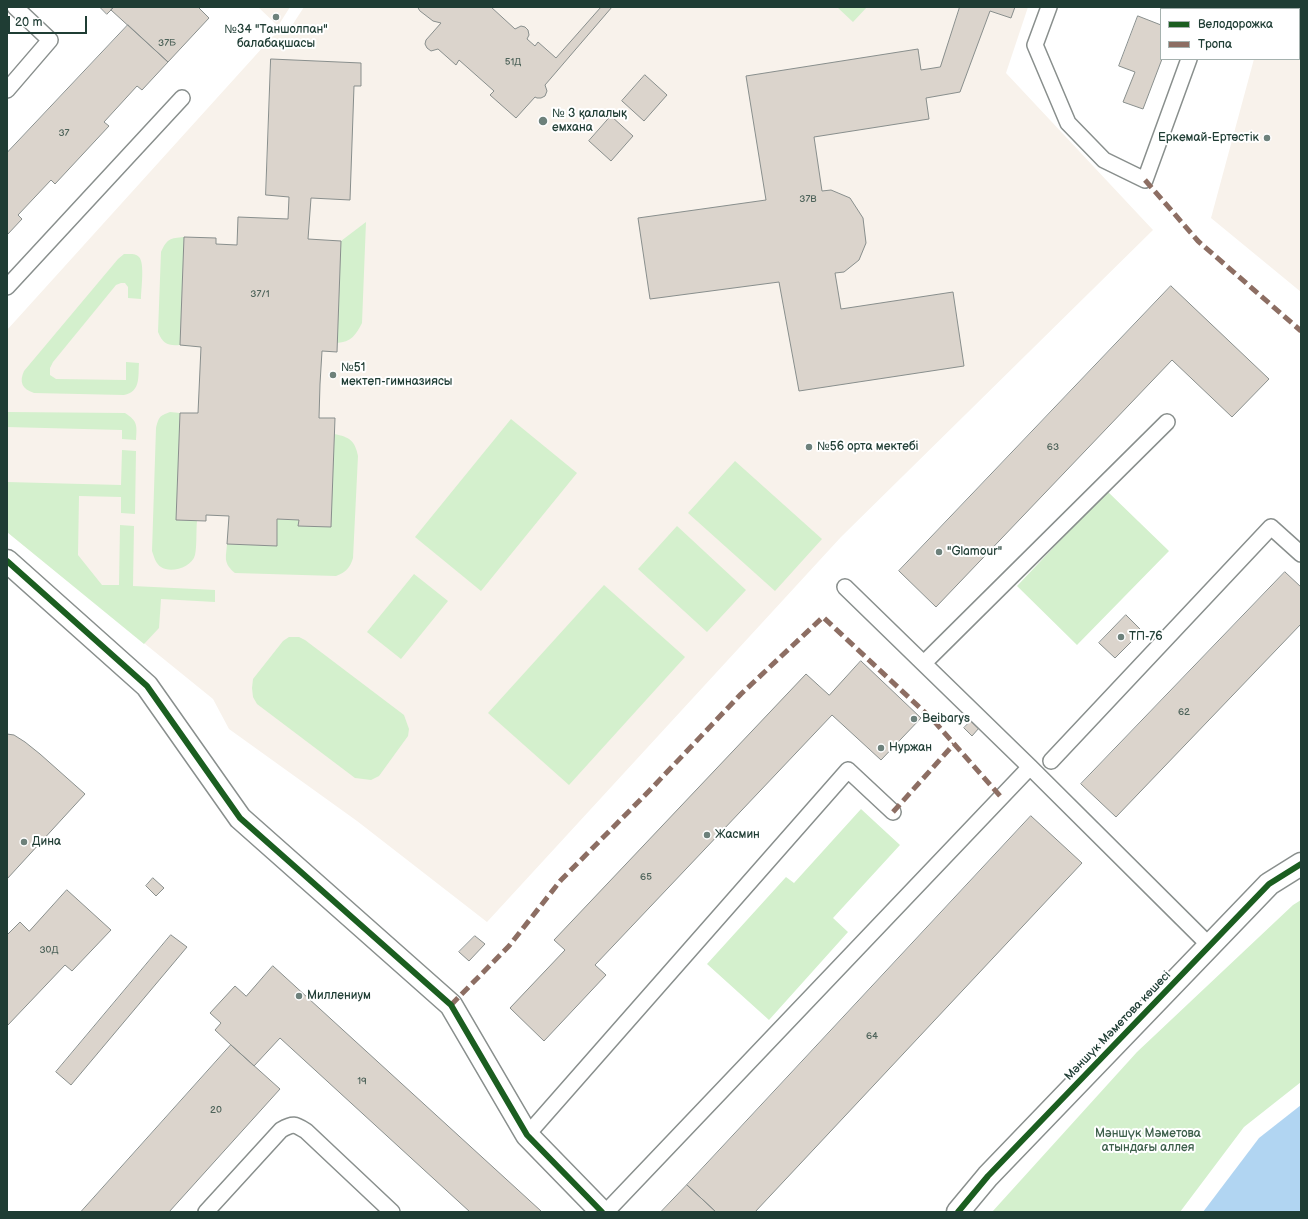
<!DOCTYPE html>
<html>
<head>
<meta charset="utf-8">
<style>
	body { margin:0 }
	#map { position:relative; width:1308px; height:1219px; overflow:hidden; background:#fff; font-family:"Balsamiq Sans",sans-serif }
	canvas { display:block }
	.frame { position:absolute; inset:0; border:8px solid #1f3d34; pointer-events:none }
	.legend { position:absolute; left:1160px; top:8px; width:140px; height:52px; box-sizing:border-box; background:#fff; border:1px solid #a5b1ae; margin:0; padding:5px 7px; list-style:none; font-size:12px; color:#1f3d34 }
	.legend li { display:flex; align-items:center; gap:8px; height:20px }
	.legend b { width:20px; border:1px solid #a5b1ae }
	.scale { position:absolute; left:8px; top:16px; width:79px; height:18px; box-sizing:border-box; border:2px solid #1f3d34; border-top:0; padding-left:5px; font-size:12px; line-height:14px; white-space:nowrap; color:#1f3d34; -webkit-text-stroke:3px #fff; paint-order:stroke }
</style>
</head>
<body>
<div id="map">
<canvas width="1308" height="1219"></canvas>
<div class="frame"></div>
<ul class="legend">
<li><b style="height:5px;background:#1b5e20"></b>Велодорожка</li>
<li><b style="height:5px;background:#8d6e63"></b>Тропа</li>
</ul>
<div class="scale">20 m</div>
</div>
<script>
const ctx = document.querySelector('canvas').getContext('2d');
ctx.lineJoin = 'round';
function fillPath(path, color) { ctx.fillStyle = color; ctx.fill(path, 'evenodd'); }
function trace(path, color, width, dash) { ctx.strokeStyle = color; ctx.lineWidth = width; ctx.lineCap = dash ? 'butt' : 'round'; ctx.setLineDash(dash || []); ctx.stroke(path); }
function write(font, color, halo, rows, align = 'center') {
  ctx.font = font + ' "Balsamiq Sans",sans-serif'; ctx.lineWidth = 4; ctx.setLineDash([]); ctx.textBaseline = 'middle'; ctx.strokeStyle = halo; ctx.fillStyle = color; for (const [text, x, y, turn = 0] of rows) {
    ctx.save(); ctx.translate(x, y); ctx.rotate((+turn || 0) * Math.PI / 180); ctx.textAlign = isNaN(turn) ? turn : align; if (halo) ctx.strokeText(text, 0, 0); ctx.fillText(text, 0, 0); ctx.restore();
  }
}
fillPath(new Path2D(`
	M258 7H290L278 26Z
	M304 7H1028L1006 73 1153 230 841 537 487 922 357 821 229 729 213 699 7 532V330L273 36 291 27Z
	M1268 7H1301V292L1211 218 1254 59H1299V9H1267Z`), '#f8f2eb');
fillPath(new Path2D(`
	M837 7H867L853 22Z
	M366 222 362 323C356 335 351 342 337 343L341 241Z
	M184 237 180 345C168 346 163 344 158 332L161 252C167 239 170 238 184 237Z
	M124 254C129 254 136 253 139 257 145 263 141 290 141 299L128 298V287L125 283H121L116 285 53 362 50 368V375L56 379 126 380V362L139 363C138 376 141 392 124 395L34 393C22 389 19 382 24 371L118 259Z
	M7 412 125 413C138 421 137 426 136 440L122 439V430L7 427Z
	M170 412 180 413 176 520 197 521C196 530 197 547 195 555 192 567 171 574 161 567 156 564 154 557 152 551L156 428C159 417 159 416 170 412Z
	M511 419 577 473 481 591 415 537Z
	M334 434C350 437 355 441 358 456L353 558C350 568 346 572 336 576L235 573C223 563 226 558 227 544L276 546 277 519 299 520V526L331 527Z
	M122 450 136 451 135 514 121 513V497L79 496 78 555 102 585H119L120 525 134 526 133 586 215 590V602L161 599 159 628 144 644 7 532V482L121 485Z
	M735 461 822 539 775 591 688 513Z
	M1107 491 1169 551 1077 645 1017 586Z
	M677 526 746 590 707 632 638 569Z
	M414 574 448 601 401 659 367 632Z
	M604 585 685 657 569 785 488 713Z
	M289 637H299L305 640 404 715 409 729 408 736 379 776 371 780 355 778 257 704 253 697 252 688 253 679 283 641Z
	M861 809 900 845 833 918 848 932 769 1020 707 964 786 877 794 883Z
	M1301 900V1082L1244 1127 1180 1212H992L1137 1052 1293 905Z`), '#d4f0cd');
fillPath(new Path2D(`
	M1301 1105V1212H1203L1259 1138Z`), '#b1d5f2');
const building = new Path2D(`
	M100 7H114L107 14Z
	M114 7H198L209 18 168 62 111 10Z
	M418 7H491L515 29 521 26 525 27 528 30 529 35 527 39 535 46 538 42 556 58 601 7H612L545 85 547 91 545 96 541 98H537L535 97 516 118 490 95 494 91 459 60 456 65 438 49 431 51 427 48 425 44 426 40 441 23 433 21 420 11Z
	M960 7H1015L1011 18 990 11 960 92 926 98 929 119 814 137 822 191 831 190 850 198 863 218 866 243 859 260 844 272 835 273 841 309 953 292 964 366 799 391 779 282 650 299 638 218 766 200 746 76 918 49 921 70 940 67Z
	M1138 16 1161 25V59H1162L1143 109 1123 102 1135 72 1119 66Z
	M128 25 168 62 142 90 137 86 104 122 109 126 55 184 51 180 18 215 22 219 7 235V153Z
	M271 59 361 63V86H354L350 200 311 198 308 239 341 241 337 352 322 351 320 384 319 418H335L331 527 298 526 299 520 277 519V546L227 544 229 516 206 515V521L176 520 180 413H198L201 347 180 345 184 237 216 238V244L237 245 238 217 288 219 289 197 266 195Z
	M645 75 667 95 644 121 622 101Z
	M611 116 633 136 611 161 589 141Z
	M1171 286 1269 379 1232 417 1172 360 936 607 899 571Z
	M1285 572 1301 587V624L1116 817 1081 784Z
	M1126 615 1142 631 1115 658 1099 643Z
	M861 661 921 718 881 760 832 715 595 965 606 975 544 1041 510 1008 565 950 554 940 806 674 829 695Z
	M971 721 979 728 972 736 964 728Z
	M7 734 14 735 25 742 40 754 85 794 7 879Z
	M1031 816 1082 863 755 1212H716L687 1185Z
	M153 878 164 888 156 896 146 886Z
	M67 890 111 930 72 971 65 965 7 1026V935L20 922 29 931Z
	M171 935 187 947 71 1085 56 1072Z
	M475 936 485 944 469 961 459 952Z
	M273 966 541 1211 542 1212H470L280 1038 254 1066 231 1045 215 1030 221 1023 210 1013 235 986 246 996Z
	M231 1045 280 1089 169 1212H81Z
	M687 1185 716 1212H661Z`);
fillPath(building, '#dbd4cc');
trace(building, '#898f8d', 1);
const lane = new Path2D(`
	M1049 7 1035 45 1068 123 1104 160 1145 180 1189 59
	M1208 9 1209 7
	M7 90 50 40 15 7
	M7 287 182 98
	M845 587 1030 767 1210 946
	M924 663 1167 422
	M1051 761 1271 527 1301 554
	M527 1135 848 770 893 812
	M206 1212 281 1130C293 1123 295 1124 306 1131L392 1212
	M606 1212 1030 767`);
const street = new Path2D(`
	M7 561 147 686 240 818 451 1005 527 1135 602 1212`);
const secondary = new Path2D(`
	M958 1212 988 1176 1269 884 1301 864`);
trace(lane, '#898f8d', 18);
trace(street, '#898f8d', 25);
trace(secondary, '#898f8d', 25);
trace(lane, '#fff', 15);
trace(street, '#fff', 22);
trace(secondary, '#fff', 22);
trace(new Path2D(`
	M1145 180 1198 241 1301 331
	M893 812 954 744
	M451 1005 509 946 561 880 650 790 741 694 823 617 933 720 1001 797`), '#8d6e63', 5, [10, 5]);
trace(new Path2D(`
	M7 561 147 686 240 818 451 1005 527 1135 602 1212
	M958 1212 988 1176 1269 884 1301 864`), '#1b5e20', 6);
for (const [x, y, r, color] of [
	[276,17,4,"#6d817b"],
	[543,121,5,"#6d817b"],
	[1267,138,4,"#6d817b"],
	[333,375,4,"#6d817b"],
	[809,447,4,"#6d817b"],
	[939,552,4,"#6d817b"],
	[1121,637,4,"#6d817b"],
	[914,719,4,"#6d817b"],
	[881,748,4,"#6d817b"],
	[707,835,4,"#6d817b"],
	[24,842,4,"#6d817b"],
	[299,996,4,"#6d817b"]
]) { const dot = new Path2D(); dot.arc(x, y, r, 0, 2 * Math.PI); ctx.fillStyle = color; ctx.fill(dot); trace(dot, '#fff', 1.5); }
write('10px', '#4e635a', null, [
	["37Б",167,43],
	["51Д",513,62],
	["37",64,133],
	["37В",808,199],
	["37/1",260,294],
	["63",1053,447],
	["62",1184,712],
	["65",646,877],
	["30Д",49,950],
	["64",872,1036],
	["19",362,1081],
	["20",216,1110]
]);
write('12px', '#1f3d34', '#fff', [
	["№34 \"Таншолпан\"",276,30,"center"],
	["балабақшасы",276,44,"center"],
	["№ 3 қалалық",552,114],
	["емхана",552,128],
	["Еркемай-Ертөстік",1259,138,"right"],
	["№51",341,368],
	["мектеп-гимназиясы",341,382],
	["№56 орта мектебі",817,447],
	["\"Glamour\"",947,552],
	["ТП-76",1129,637],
	["Beibarys",922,719],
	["Нуржан",889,748],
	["Жасмин",715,835],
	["Дина",32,842],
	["Миллениум",307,996]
], 'left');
write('12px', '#1f3d34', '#fff', [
	["Мәншүк Мәметова көшесі",1118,1026,-46]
]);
write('12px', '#3c5e4a', '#fff', [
	["Мәншүк Мәметова",1148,1134],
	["атындағы аллея",1148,1148]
]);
</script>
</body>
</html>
